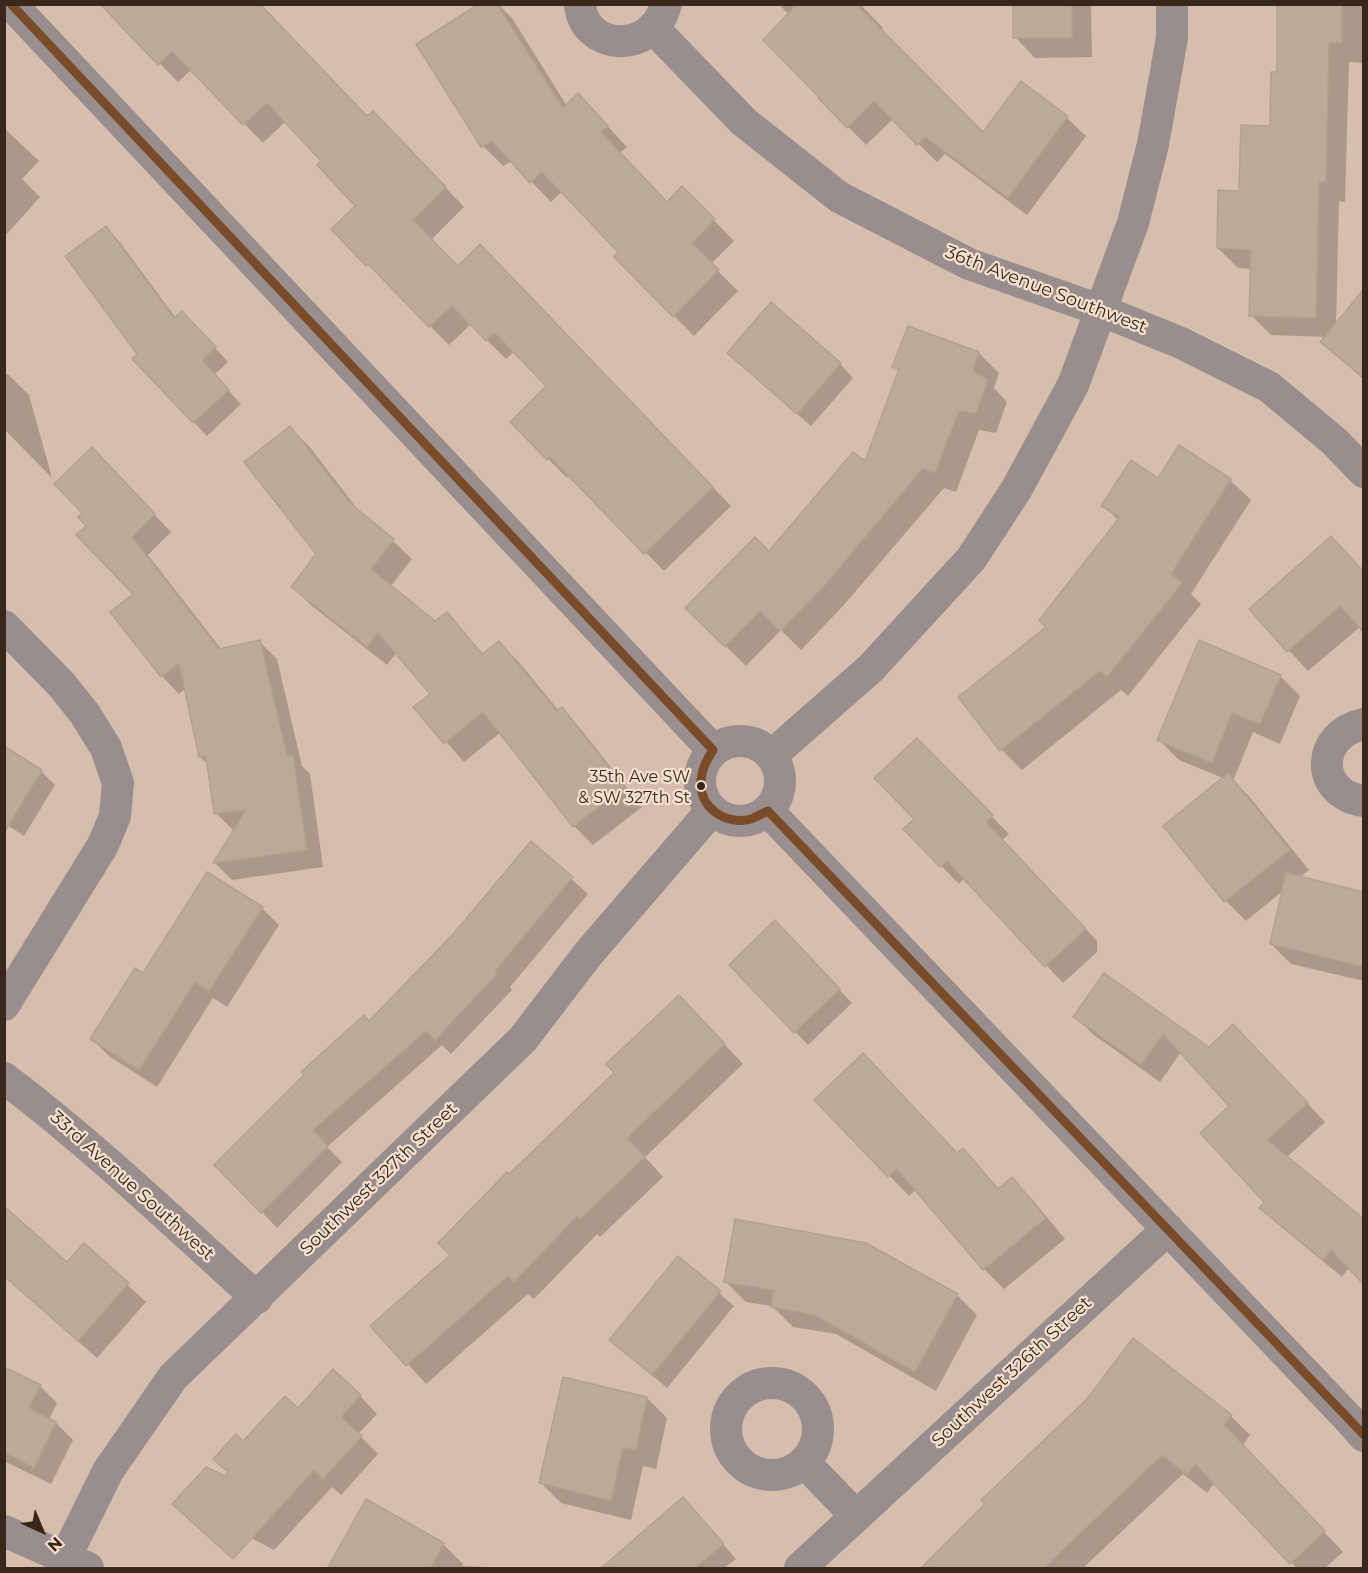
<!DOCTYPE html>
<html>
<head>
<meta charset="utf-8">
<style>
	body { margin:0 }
	#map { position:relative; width:1368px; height:1573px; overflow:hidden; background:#d5bead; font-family:Montserrat,sans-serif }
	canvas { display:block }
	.frame { position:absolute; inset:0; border:6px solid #38271b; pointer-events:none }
	.north { position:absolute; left:12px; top:1501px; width:60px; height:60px; -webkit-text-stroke:4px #f7e0d0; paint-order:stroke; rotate:136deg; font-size:16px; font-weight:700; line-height:24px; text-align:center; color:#38271b }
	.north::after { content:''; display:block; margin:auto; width:21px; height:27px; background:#38271b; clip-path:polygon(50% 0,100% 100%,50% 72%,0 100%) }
</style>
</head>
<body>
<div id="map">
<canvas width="1368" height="1573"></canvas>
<div class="frame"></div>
<div class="north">N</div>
</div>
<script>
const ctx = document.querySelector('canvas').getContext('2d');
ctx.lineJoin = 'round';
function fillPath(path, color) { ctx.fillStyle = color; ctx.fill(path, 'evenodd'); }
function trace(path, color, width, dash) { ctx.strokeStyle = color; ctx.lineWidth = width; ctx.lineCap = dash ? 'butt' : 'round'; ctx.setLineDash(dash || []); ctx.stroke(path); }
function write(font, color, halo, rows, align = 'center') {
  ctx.font = font + ' Montserrat,sans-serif'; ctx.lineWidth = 4.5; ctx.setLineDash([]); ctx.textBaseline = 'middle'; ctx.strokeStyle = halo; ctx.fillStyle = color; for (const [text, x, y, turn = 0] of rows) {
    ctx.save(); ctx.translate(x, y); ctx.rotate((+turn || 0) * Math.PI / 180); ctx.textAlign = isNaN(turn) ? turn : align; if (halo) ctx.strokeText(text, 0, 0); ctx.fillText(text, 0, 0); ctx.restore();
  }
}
fillPath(new Path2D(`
	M482 4H498L512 18 567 106 598 116 627 147 620 153 668 203 702 208 734 241 711 264 738 291 694 336 616 257 620 252 562 191 551 202 512 161 503 166 483 146 418 45Z
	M779 4H860L883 28 880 31 983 134 1021 83 1067 118 1086 136 1027 215 945 154 937 162 893 119 866 145 820 98 789 15Z
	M1015 4H1091L1092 57 1035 58 1015 37Z
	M1279 4H1364L1362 63 1349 62 1345 202 1339 201 1336 324 1364 291V380L1322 342 1326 337 1271 335 1251 315 1252 269 1238 268 1218 248 1271 128 1278 73Z
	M114 17 367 118 392 131 464 207 431 240 458 268 499 265 731 506 664 571 570 475 567 478 512 422 549 386 515 351 506 359 471 324 449 345 333 229 358 206 323 161 286 121 263 143 192 69 178 82Z
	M4 128 39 161 22 179 40 197 7 234 4 232Z
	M106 228 119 241 176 318 195 326 228 362 214 375 241 404 207 436 134 359 139 354Z
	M979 353 999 373 994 388 1007 402 996 433 979 430 956 492 944 488 843 606 801 650 781 630 746 666 687 608 769 553 865 464 899 372 894 366Z
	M840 364 853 378 811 426 742 366Z
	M8 374 29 395 52 478 4 429V375Z
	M290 428 309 446 362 515 393 541 412 559 390 587 435 623 446 614 484 655 499 643 518 661 559 711 561 709 580 728 642 807 593 845 574 826 501 732 464 762 416 708 432 694 397 652 387 665 312 606 293 587 318 554Z
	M1179 447 1230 480 1251 500 1191 594 1201 604 1128 696 1121 690 1022 770 1002 750 960 697 1048 627 1119 521 1103 505 1159 480Z
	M109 467 171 532 148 555 222 650 260 642 277 659 302 766 310 774 323 867 232 880 215 863 234 831 216 813 209 765 200 757 186 688 179 694 162 676 135 594 88 526Z
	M1331 538 1364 572 1360 627 1308 671 1251 609Z
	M1280 676 1300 696 1280 744 1253 732 1233 781 1248 795 1309 870 1299 878 1364 893V981L1291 964 1271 944 1284 890 1246 921 1226 901 1165 826 1223 778 1179 760 1159 740Z
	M917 740 1009 834 1002 840 1097 941V952L1063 983 964 878 959 884 905 829 916 819Z
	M4 748 41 771 55 785 24 836 4 823Z
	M531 843 588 894 510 987 512 990 451 1054 442 1045 327 1147 342 1162 277 1228 262 1212 370 1023 456 933Z
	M262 908 279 925 227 1007 213 998 157 1087 109 1056 92 1039 144 975Z
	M788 936 852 1003 808 1045 731 965Z
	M1105 975 1209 1049 1251 1044 1325 1122 1286 1158 1349 1268 1342 1277 1280 1226 1261 1208 1266 1202 1231 1106 1181 1052 1160 1082 1094 1035 1075 1017Z
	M698 1016 743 1064 645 1157 663 1177 600 1237 597 1234 534 1299 528 1294 426 1384 373 1326 452 1255 509 1176 616 1073Z
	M817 1100 958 1155 963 1150 999 1189 1011 1179 1032 1199 1065 1239 1004 1289 984 1269 916 1189 909 1196Z
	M84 1245 146 1302 97 1358 4 1276 67 1264Z
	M678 1258 734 1306 667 1388 611 1340Z
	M726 1282 957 1295 977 1315 936 1391 836 1334 793 1327 772 1306 746 1302Z
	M4 1368 40 1386 57 1403 49 1420 56 1423 73 1440 51 1484 4 1461Z
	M360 1396 377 1414 358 1434 378 1454 341 1495 332 1487 274 1550 236 1530 224 1551 192 1522 225 1478 244 1444 298 1410Z
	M647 1398 667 1418 656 1469 643 1466 631 1520 561 1503 541 1483Z
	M1231 1416 1250 1435 1242 1446 1343 1552 1325 1568H1297L1215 1482 1207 1493 1183 1474 1083 1568H923Z
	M683 1499 736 1559 724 1568H602Z
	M443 1544 463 1564 462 1566 509 1568H329Z`), '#0003');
const building = new Path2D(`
	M100 4H260L367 116 373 111 446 187 413 220 458 266 480 244 713 487 644 554 550 457 547 460 510 422 546 386 495 333 486 341 452 306 429 327 368 264 366 266 331 229 355 206 317 165 321 161 267 103 243 125 172 51 158 65Z
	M479 4H497L563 108 578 93 608 126 601 132 667 202 682 186 715 219 692 243 719 270 673 317 614 257 618 252 542 172 530 183 492 141 481 147 416 44Z
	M797 4H856L983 132 1021 81 1068 116 1008 198 925 137 917 145 874 101 847 128 818 98 819 97 763 40Z
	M1013 4H1072V38H1013Z
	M1277 4H1342V43H1329L1326 182H1319L1316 318 1249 316 1251 250 1217 248 1218 190 1239 191 1241 125 1270 126 1271 72H1277Z
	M106 226 174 318 182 311 216 347 202 360 229 390 193 423 132 359 137 354 65 256Z
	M1364 289V378L1320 342Z
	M771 302 841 363 797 414 727 353Z
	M908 326 979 352 973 371 988 380 976 413 959 411 935 473 923 468 824 586 780 631 760 611 725 647 685 608 755 537 769 551 853 452 865 461 899 369 892 367Z
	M290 426 351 504 394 539 371 569 435 621 447 612 482 654 499 641 557 711 562 707 624 787 573 827 483 712 444 744 413 707 430 694 378 633 367 647 291 587 316 554 244 462Z
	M1179 445 1231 479 1171 574 1182 583 1107 677 1100 671 1000 751 958 697 1046 627 1039 620 1120 517 1101 506 1131 460 1158 478Z
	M92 447 155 514 132 537 219 649 260 640 287 756 293 755 307 850 213 863 246 810 214 814 206 756 199 757 179 663 161 677 110 612 133 594 76 535 86 526 78 517 82 513 54 484Z
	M1331 536 1364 572V633L1340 606 1287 652 1249 609Z
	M1199 640 1281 675 1260 724 1232 713 1212 763 1157 740Z
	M917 738 993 815 986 822 1086 929 1045 967 947 861 940 867 903 829 914 819 874 778Z
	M4 746 42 770 4 833Z
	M1228 773 1290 850 1224 902 1163 826Z
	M531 841 573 877 495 971 498 973 435 1040 426 1031 313 1130 328 1146 261 1213 214 1165 304 1075 301 1072 364 1015 369 1021 455 932Z
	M207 872 263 907 209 991 195 982 139 1070 90 1039 135 968 143 973Z
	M1286 873 1364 892V967L1270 944Z
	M775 920 840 989 794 1033 729 965Z
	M1104 973 1209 1047 1233 1024 1308 1103 1267 1140 1364 1219V1285L1331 1250 1323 1260 1259 1208 1264 1202 1200 1133 1229 1106 1163 1034 1141 1065 1073 1017Z
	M679 995 725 1044 627 1138 645 1157 580 1219 577 1216 514 1282 508 1276 406 1366 370 1326 450 1255 438 1243 507 1172 509 1174 614 1073 606 1064Z
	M863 1053 957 1153 963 1148 998 1189 1012 1177 1046 1218 983 1270 897 1169 888 1177 814 1100Z
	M4 1206 67 1262 84 1243 129 1283 78 1341 4 1276Z
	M735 1219 866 1243 958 1294 915 1372 815 1315 771 1307 774 1290 724 1282Z
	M678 1256 721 1291 652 1375 609 1340Z
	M1133 1338 1232 1415 1224 1425 1325 1531 1290 1564 1195 1464 1187 1475 1162 1455 1043 1569H920L985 1504 981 1500 1087 1399Z
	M4 1367 41 1385 29 1408 56 1422 34 1468 7 1454 4 1459Z
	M333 1369 361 1395 341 1417 362 1436 323 1479 314 1470 233 1559 172 1504 206 1467 225 1476 228 1472 213 1459 236 1434 243 1441 285 1396 298 1408Z
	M563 1377 647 1397 636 1450 623 1447 611 1501 539 1483Z
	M683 1497 724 1544 694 1569H600Z
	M366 1499 444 1543 430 1569H327Z`);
fillPath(building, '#b9aa9a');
trace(building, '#b1a191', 1.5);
trace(new Path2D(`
	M11 4 713 750
	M580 4C583 50 652 57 666 4
	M654 29 744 122 839 197 969 264 1100 310 1181 343 1269 387 1334 441 1364 472
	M4 626 61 684 85 714 106 748 118 783 115 816 103 845 4 1005
	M1364 724C1315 734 1314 794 1364 801
	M700 781a40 40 0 1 1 80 0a40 40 0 1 1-80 0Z
	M772 755 871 668 971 559 1016 490 1073 385 1133 223 1153 144 1172 38V4
	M768 811 1348 1418 1364 1436
	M4 1078C93 1145 174 1223 257 1298
	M726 1429a46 46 0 1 1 92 0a46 46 0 1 1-92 0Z
	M804 1462 856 1516
	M4 1531 88 1568
	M65 1558 108 1471 173 1377 523 1039 588 954 712 810
	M800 1568 1168 1229`), '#988e8e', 32);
trace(new Path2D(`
	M11 4 713 750C707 760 702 768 701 780 698 807 726 826 751 819 757 817 763 813 768 811L1364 1435`), '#7a4b2a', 9);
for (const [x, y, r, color] of [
	[701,786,5,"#38271b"]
]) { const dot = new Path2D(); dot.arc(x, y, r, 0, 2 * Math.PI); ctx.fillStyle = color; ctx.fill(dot); trace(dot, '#f7e0d0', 2); }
write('16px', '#38271b', '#f7e0d0', [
	["35th Ave SW",690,777],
	["& SW 327th St",690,798]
], 'right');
write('18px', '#38271b', '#f7e0d0', [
	["36th Avenue Southwest",1046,290,21],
	["Southwest 327th Street",379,1179,-44],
	["33rd Avenue Southwest",132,1186,42],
	["Southwest 326th Street",1012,1372,-43]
]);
</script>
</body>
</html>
